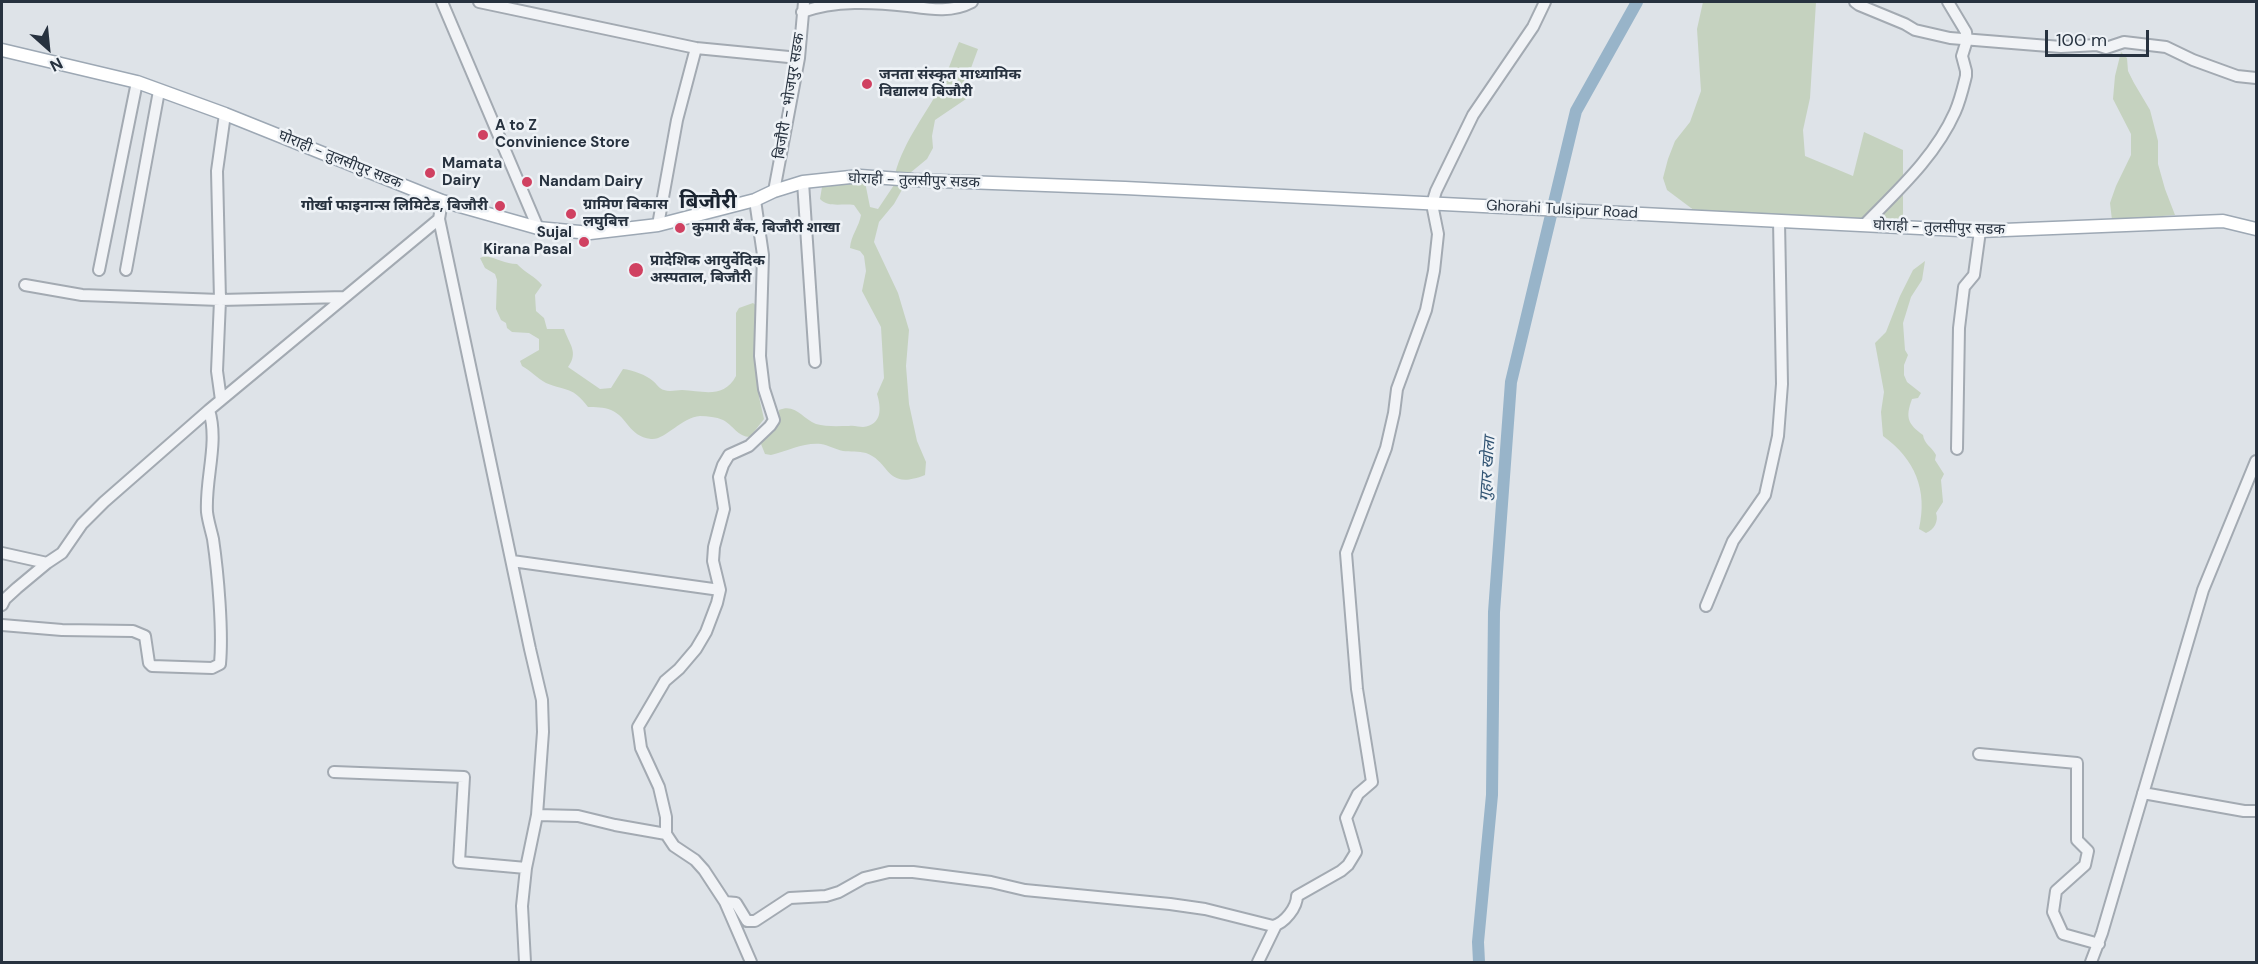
<!DOCTYPE html>
<html>
<head>
<meta charset="utf-8">
<style>
	body { margin:0 }
	#map { position:relative; width:2258px; height:964px; overflow:hidden; background:#dee3e8; font-family:"DM Sans",sans-serif }
	canvas { display:block }
	.frame { position:absolute; inset:0; border:3px solid #27323f; pointer-events:none }
	.north { position:absolute; left:18px; top:18px; width:60px; height:60px; -webkit-text-stroke:4px #eef2f6; paint-order:stroke; rotate:153deg; font-size:16px; font-weight:700; line-height:24px; text-align:center; color:#27323f }
	.north::after { content:''; display:block; margin:auto; width:21px; height:27px; background:#27323f; clip-path:polygon(50% 0,100% 100%,50% 72%,0 100%) }
	.scale { position:absolute; left:2045px; top:30px; width:104px; height:27px; box-sizing:border-box; border:3px solid #27323f; border-top:0; padding-left:8px; font-size:18px; line-height:21px; white-space:nowrap; color:#27323f; -webkit-text-stroke:4px #eef2f6; paint-order:stroke }
</style>
</head>
<body>
<div id="map">
<canvas width="2258" height="964"></canvas>
<div class="frame"></div>
<div class="north">N</div>
<div class="scale">100 m</div>
</div>
<script>
const ctx = document.querySelector('canvas').getContext('2d');
ctx.lineJoin = 'round';
function fillPath(path, color) { ctx.fillStyle = color; ctx.fill(path, 'evenodd'); }
function trace(path, color, width, dash) { ctx.strokeStyle = color; ctx.lineWidth = width; ctx.lineCap = dash ? 'butt' : 'round'; ctx.setLineDash(dash || []); ctx.stroke(path); }
function write(font, color, halo, rows, align = 'center') {
  ctx.font = font + ' "DM Sans","Noto Sans Devanagari",sans-serif'; ctx.lineWidth = 5; ctx.setLineDash([]); ctx.textBaseline = 'middle'; ctx.strokeStyle = halo; ctx.fillStyle = color; for (const [text, x, y, turn = 0] of rows) {
    ctx.save(); ctx.translate(x, y); ctx.rotate((+turn || 0) * Math.PI / 180); ctx.textAlign = isNaN(turn) ? turn : align; if (halo) ctx.strokeText(text, 0, 0); ctx.fillText(text, 0, 0); ctx.restore();
  }
}
fillPath(new Path2D(`
	M1703 2H1816L1810 98 1803 130 1805 156 1853 176 1864 132 1903 150V222L1695 211 1667 190 1663 178 1668 159 1675 141 1690 122 1701 91 1697 29Z
	M959 42 978 49 971 68 966 99 935 120 932 136 933 148 927 159 910 173 895 174C904 140 927 113 943 82 949 69 953 55 959 42Z
	M2121 52 2127 58 2128 71 2134 83 2150 110 2158 141V164L2165 189 2175 215 2112 220 2110 203 2116 186 2131 155V134L2113 99 2115 76Z
	M865 182 870 207 878 209 894 185 903 188 894 204 879 222 874 242 898 293 909 330 906 366 909 404 917 441 926 462 925 475C885 491 891 462 866 453 859 451 850 452 843 451 835 449 828 445 821 444 805 442 787 451 771 455L765 454 761 444 762 438 777 427 779 410C795 403 802 418 816 424 826 427 839 426 849 426 854 425 859 427 863 427 883 425 881 407 877 394L884 378 881 327 862 291 866 271 864 256 860 251 850 248C851 235 859 227 861 215L854 205C842 203 829 208 820 199L822 187Z
	M485 256C497 258 505 264 517 264 525 273 535 276 542 285L535 295 536 311 544 318 547 329H564C569 344 579 352 568 367L600 389 611 388 623 369C633 370 646 375 653 381 657 384 659 389 664 390 670 392 676 390 682 390 703 391 724 399 736 376V313L739 308 753 303 757 306 759 397 764 419 750 437C738 437 733 425 723 420 716 417 708 416 700 416 682 417 664 441 651 439 628 436 628 417 611 410 604 407 595 407 588 407 572 386 568 392 546 383 537 378 531 371 522 366L520 361 539 350V339L529 333 512 332 507 328 506 323 501 320 496 309 497 280 495 274 485 268 480 258Z
	M1925 261 1922 280 1911 297 1903 323 1905 350 1908 355 1904 365V375L1907 382 1921 393 1918 398 1912 399C1905 418 1908 424 1923 435 1924 444 1932 447 1936 455L1935 460 1944 474 1941 480 1943 502 1936 513C1939 521 1934 530 1926 533L1919 529C1928 490 1915 459 1883 436L1881 412 1884 392 1875 343 1886 332 1900 296 1913 270Z`), '#c5d2bf');
trace(new Path2D(`
	M1479 962 1478 942 1492 795 1494 612 1511 382 1576 111 1637 2`), '#98b4c9', 12);
const minor = new Path2D(`
	M442 2 538 228
	M479 2 696 48 799 58
	M1855 2 1859 5 1905 24 1915 30 1950 38 2061 47 2097 45 2106 48 2124 42 2166 47 2193 60 2237 76 2256 78
	M802 12C835 0 873 2 908 6 930 9 951 13 972 2
	M803 182 815 362
	M774 191 799 58 804 2
	M442 201 439 219 530 649 542 700 543 732 537 815 526 868 522 906 525 962
	M658 225 677 120 696 48
	M1864 225C1897 191 1935 157 1955 112 1960 101 1963 88 1966 76V71L1962 56 1967 40 1966 32 1948 2
	M99 270 137 82
	M126 270 159 91
	M25 285 82 295 220 300 345 297
	M221 400 217 371 220 300 217 171 225 114
	M1957 449 1959 328 1964 287 1974 275 1980 231
	M2 553 47 563
	M512 561 720 590
	M2 605 5 599 17 588 47 563 62 553 82 524 104 502 209 410 439 219
	M1706 606 1733 541 1765 495 1778 436 1782 384 1779 221
	M2 625 62 630 133 631 145 636 149 663 152 666 212 668 220 664C223 631 218 573 213 539 211 530 208 521 207 512 205 478 219 443 209 410
	M1979 754 2077 763V840L2088 851 2085 865 2056 891 2053 912 2063 934 2099 944
	M334 772 464 777 459 862 526 868
	M2143 793 2244 811H2256
	M537 815 578 816 615 825 666 834
	M725 902 736 903 747 921H755L790 898 826 896 839 892 864 878 889 872H913L991 882 1025 890 1170 904 1205 909 1273 926C1285 923 1297 907 1297 896L1341 871 1348 865 1356 852 1346 818 1358 794 1372 782 1357 689 1346 553 1386 448 1394 413 1397 389 1426 310 1434 271 1438 234 1432 204 1436 191 1473 115 1533 27 1545 2
	M751 962 725 902 704 870 695 860 674 846 666 834V817L659 787 641 748 638 727 665 681 679 669 696 649 706 632 717 603 720 590 713 561 714 547 724 509 719 477 723 465 729 455 749 446 770 426 774 420 764 389 760 356 763 255 755 200
	M1258 962 1276 925
	M2091 962 2102 933 2203 590 2256 461`);
const major = new Path2D(`
	M2 50 137 82 225 114 442 201 538 228 590 233 658 225 755 200 774 191 803 182 860 176 913 180 1125 188 1980 231 2223 221 2256 229`);
trace(minor, '#a3aab2', 14);
trace(major, '#9da8b4', 15);
trace(minor, '#f1f3f6', 10);
trace(major, '#fff', 12);
for (const [x, y, r, color] of [
	[867,84,6,"#d04161"],
	[483,135,6,"#d04161"],
	[430,173,6,"#d04161"],
	[527,182,6,"#d04161"],
	[500,206,6,"#d04161"],
	[571,214,6,"#d04161"],
	[680,228,6,"#d04161"],
	[584,242,6,"#d04161"],
	[636,270,8,"#d04161"]
]) { const dot = new Path2D(); dot.arc(x, y, r, 0, 2 * Math.PI); ctx.fillStyle = color; ctx.fill(dot); trace(dot, '#eef2f6', 2); }
write('bold 15px', '#27323f', '#eef2f6', [
	["जनता संस्कृत माध्यामिक",879,75],
	["विद्यालय बिजौरी",879,92],
	["A to Z",495,126],
	["Convinience Store",495,143],
	["Mamata",442,164],
	["Dairy",442,181],
	["Nandam Dairy",539,182],
	["ग्रामिण बिकास",583,205],
	["लघुबित्त",583,222],
	["गोर्खा फाइनान्स लिमिटेड, बिजौरी",488,206,"right"],
	["कुमारी बैंक, बिजौरी शाखा",692,228],
	["Sujal",572,233,"right"],
	["Kirana Pasal",572,250,"right"],
	["प्रादेशिक आयुर्वेदिक",650,261],
	["अस्पताल, बिजौरी",650,278]
], 'left');
write('15px', '#27323f', '#eef2f6', [
	["बिजौरी - भोजपुर सडक",790,96,-81],
	["घोराही - तुलसीपुर सडक",340,160,22],
	["घोराही - तुलसीपुर सडक",914,181,2],
	["Ghorahi Tulsipur Road",1562,210,3],
	["घोराही - तुलसीपुर सडक",1939,228,2]
]);
write('italic 16px', '#315473', '#eef2f6', [
	["गुहार खोला",1488,469,-86]
]);
write('bold 21px', '#192330', '#eef2f6', [
	["बिजौरी",708,202]
]);
</script>
</body>
</html>
